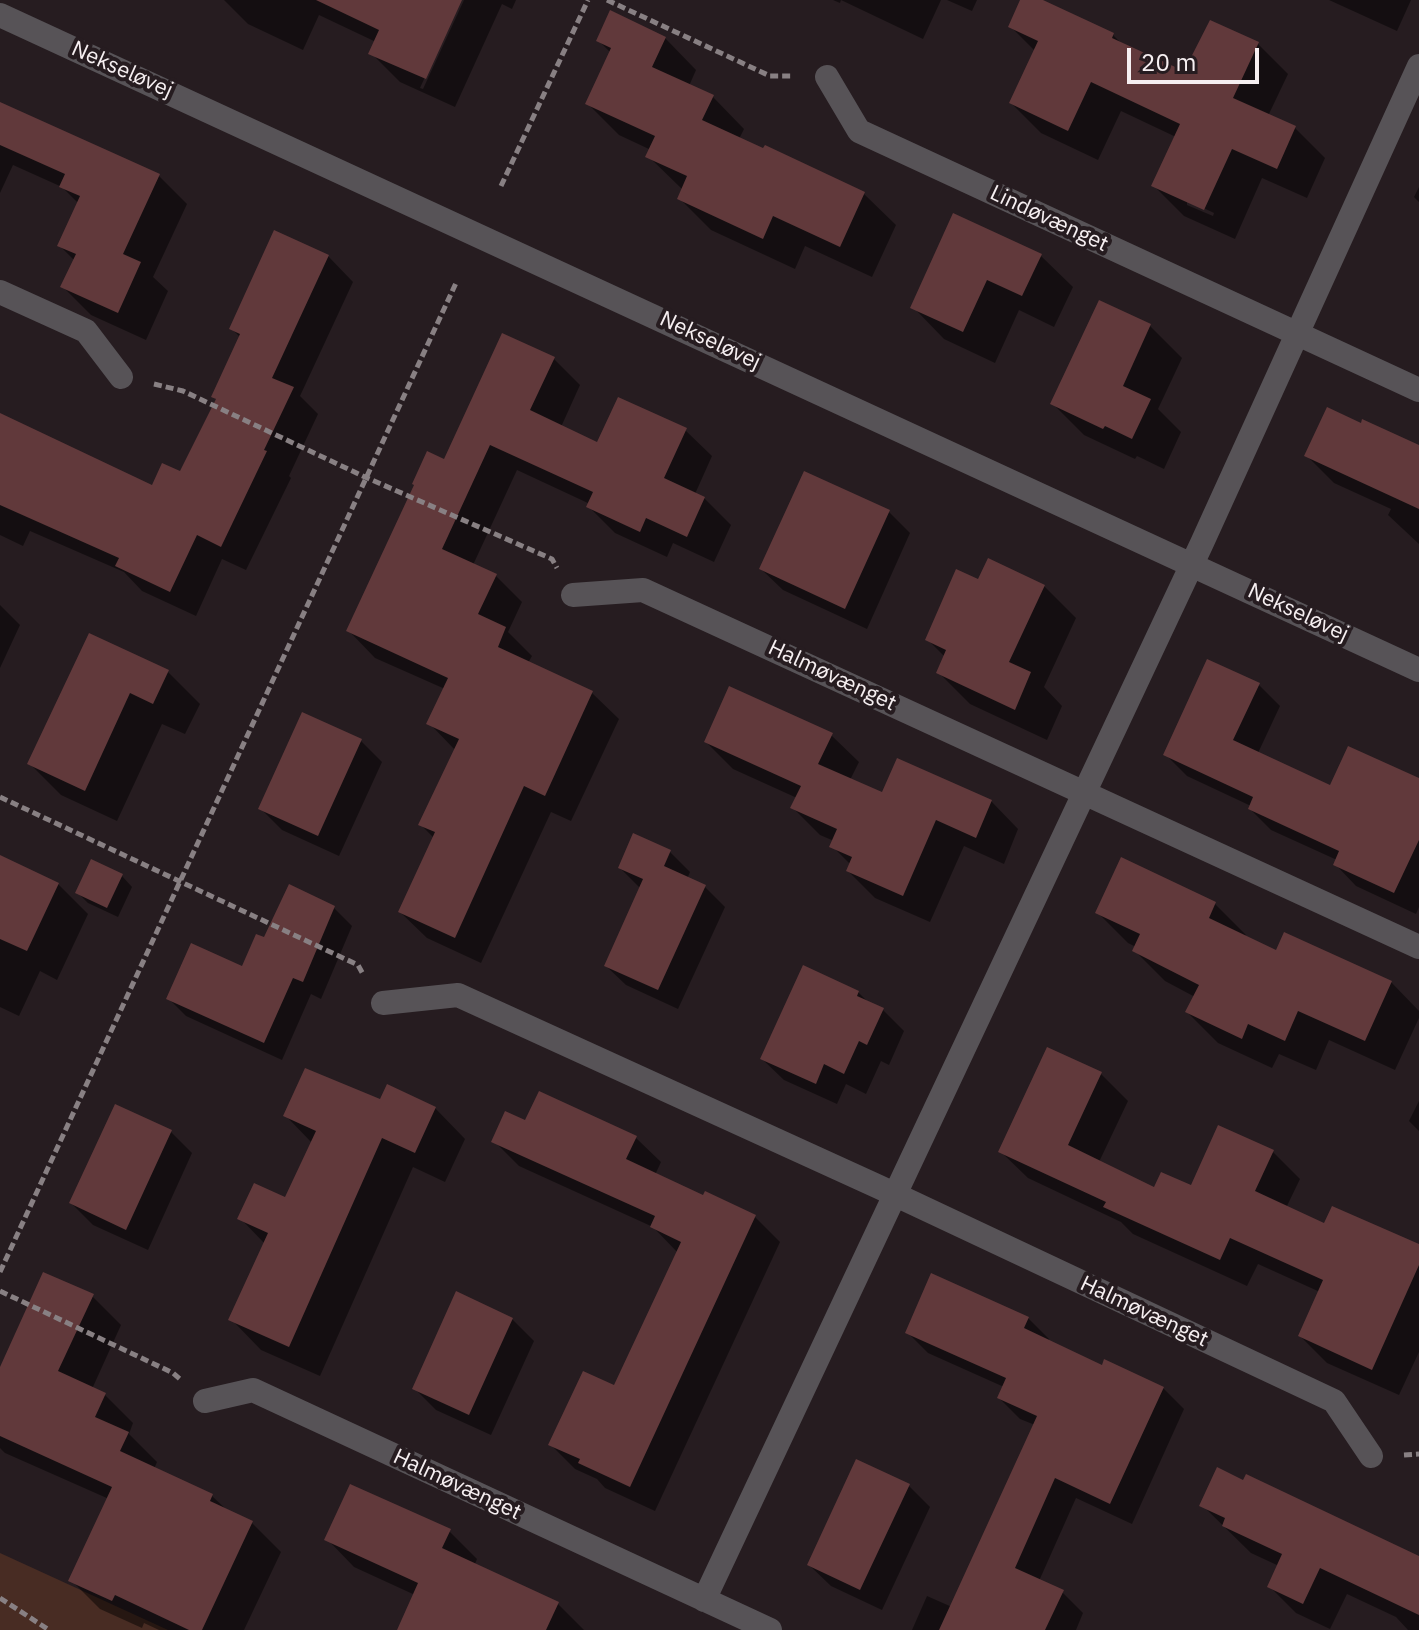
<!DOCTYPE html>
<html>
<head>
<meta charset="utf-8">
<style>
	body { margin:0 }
	#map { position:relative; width:1419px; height:1630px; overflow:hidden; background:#261c20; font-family:"IBM Plex Sans",sans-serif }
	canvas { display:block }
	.scale { position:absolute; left:1127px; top:48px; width:132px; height:36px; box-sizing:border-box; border:4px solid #f6eff1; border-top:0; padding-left:10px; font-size:24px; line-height:28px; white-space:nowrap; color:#f6eff1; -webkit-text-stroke:6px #261c20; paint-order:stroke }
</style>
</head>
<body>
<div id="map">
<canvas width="1419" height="1630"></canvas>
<div class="scale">20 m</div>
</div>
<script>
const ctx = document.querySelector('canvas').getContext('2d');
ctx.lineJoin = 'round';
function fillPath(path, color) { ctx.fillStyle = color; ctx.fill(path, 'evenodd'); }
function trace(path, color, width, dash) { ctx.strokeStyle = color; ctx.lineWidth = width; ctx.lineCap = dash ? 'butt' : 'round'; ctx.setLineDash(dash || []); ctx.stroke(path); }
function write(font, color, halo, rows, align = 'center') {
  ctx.font = font + ' "IBM Plex Sans",sans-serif'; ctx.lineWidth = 8; ctx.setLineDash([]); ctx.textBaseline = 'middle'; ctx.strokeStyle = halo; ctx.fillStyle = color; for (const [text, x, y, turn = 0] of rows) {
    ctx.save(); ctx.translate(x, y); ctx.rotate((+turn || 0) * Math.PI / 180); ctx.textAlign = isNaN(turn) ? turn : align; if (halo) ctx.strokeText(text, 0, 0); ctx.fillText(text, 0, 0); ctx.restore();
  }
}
fillPath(new Path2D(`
	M0 1553 168 1630H0Z`), '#482c23');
fillPath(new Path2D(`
	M224 0H460L420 88 423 89 464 0H516L512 9 502 4 455 107 400 82 371 53 376 42 319 15 303 50 248 24Z
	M833 0H941L923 39 841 0 840 3Z
	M947 0H977L972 11Z
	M1022 0H1038L1113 35 1123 45 1185 74 1258 44 1288 74 1268 116 1295 128 1325 158 1307 198 1262 178 1235 239 1184 216 1154 186 1176 137 1121 111 1098 160 1041 133 1011 103 1035 51 1010 26ZM1187 200 1214 213 1213 216 1187 205Z
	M1329 0H1411L1397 31Z
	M665 38 696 70 689 86 713 97 744 129 739 139 864 194 896 225 872 277 805 246 795 269 711 230 680 199 683 190 648 156 651 150 619 135 587 103 611 53 598 40Z
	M0 105 159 176 187 204 153 277 168 291 146 340 91 315 63 287 75 261 60 246 79 204 62 187 13 165 0 193Z
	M1419 187V202L1414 197Z
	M328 256 353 282 300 396 318 414 289 476 291 478 246 570 222 559 196 616 142 591 124 572 30 531 23 546 0 535V415L153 488 181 474 218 401 213 396 241 338 231 328Z
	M1041 256 1073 287 1054 327 1019 310 995 363 944 339 913 307Z
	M1150 326 1182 358 1158 409 1181 432 1164 469 1137 456 1135 459 1084 435 1052 403Z
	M554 359 580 385 561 427 598 444 685 430 712 456 695 494 704 498 731 525 714 562 673 543 667 557 615 533 589 507 590 504 517 470 473 565 496 576 522 602 508 632 532 656 528 663 592 693 619 719 571 821 551 812 481 963 427 938 400 912 434 838 421 825 455 750 429 723 445 689 375 658 349 631 445 462Z
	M1419 447V544L1388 515 1391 509 1334 483 1307 456Z
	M889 512 910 533 867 629 783 590 761 569Z
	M979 581 1044 586 1076 618 1044 687 1062 706 1047 740 970 704 938 672 945 657 927 639Z
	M0 605 20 625 0 668Z
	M90 635 168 672 200 704 185 734 162 724 117 821 61 795 30 764Z
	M1259 685 1280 706 1258 753 1331 787 1419 781V907L1416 914 1356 886 1335 864 1337 860 1271 830 1250 809 1251 806 1187 776 1166 755Z
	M831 735 859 762 850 780 883 795 991 801 1018 829 1004 864 964 846 930 922 875 898 848 871 851 865 832 846 834 841 820 835 793 808 797 798 733 769 706 742Z
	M360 740 382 762 339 856 282 830 260 808Z
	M670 852 690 872 687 879 705 887 725 907 678 1009 626 985 606 966 641 889 620 868Z
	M0 857 58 884 88 914 57 980 40 971 19 1016 0 1007Z
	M122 876 132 887 118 917 88 903 77 892Z
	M1215 904 1246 935 1244 937 1277 952 1391 982 1419 1011V1018L1395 1070 1329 1040 1316 1070 1279 1054 1272 1068 1218 1043 1187 1012 1195 997 1165 981 1134 950 1136 947 1128 943 1097 912Z
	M334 908 352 926 321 999 311 994 282 1060 186 1016 168 998 243 969Z
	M858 992 870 1004 883 1010 904 1031 889 1065 881 1061 866 1094 846 1084 837 1104 784 1080 762 1059Z
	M1101 1074 1128 1101 1099 1162 1155 1189 1192 1188 1273 1152 1300 1179 1286 1208 1325 1226 1419 1246V1352L1399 1395 1327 1363 1300 1336 1320 1292 1258 1264 1247 1286 1133 1234 1121 1222 1028 1178 1000 1151Z
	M1419 1101V1131L1409 1121Z
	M381 1102 435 1108 465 1139 445 1182 413 1167 320 1376 261 1350 231 1319 265 1244 240 1218 286 1200 312 1143 286 1116Z
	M526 1123 636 1138 661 1162 655 1175 704 1198 755 1217 780 1242 655 1511 605 1488 597 1479 575 1469 550 1444 615 1387 678 1253 653 1227 519 1166 494 1141Z
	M170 1131 192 1153 148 1250 93 1225 71 1203Z
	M92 1296 121 1325 92 1389 104 1394 133 1423 129 1434 157 1462 154 1469 212 1496 229 1512 252 1523 281 1552 244 1630H159L144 1623 142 1628 100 1609 71 1580 109 1499 5 1453 0 1448V1372Z
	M1028 1318 1049 1339 1048 1342 1103 1367 1163 1388 1184 1409 1132 1524 1076 1498 1039 1581 1062 1592 1083 1613 1076 1630H912L927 1596 952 1607 1035 1425 1020 1419 999 1398 1004 1387 928 1353 907 1332Z
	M512 1319 534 1341 491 1435 436 1410 415 1389Z
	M909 1486 930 1507 882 1610 831 1586 809 1565Z
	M1202 1505 1419 1559V1630H1408L1396 1617 1347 1594 1330 1629 1296 1613 1269 1586 1279 1566 1251 1553Z
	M449 1531 477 1559 475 1564 558 1604 584 1630H399L415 1595 354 1567 327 1539Z`), '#0007');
fillPath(new Path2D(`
	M316 0H462L426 79 368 54 379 30Z
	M1020 0H1043L1114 33 1112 38 1184 71 1210 20 1259 42 1233 98 1296 126 1277 169 1232 149 1204 210 1151 186 1180 124 1091 82 1068 131 1009 103 1038 41 1008 27Z
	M610 10 666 37 652 67 714 95 702 120 763 148 765 145 865 192 840 247 773 216 763 239 677 199 687 176 645 157 655 136 585 104 611 48 596 41Z
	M0 102 160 174 123 254 141 262 118 313 60 287 76 254 57 246 80 196 59 187 65 174 0 145Z
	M953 213 1042 254 1022 296 987 280 963 332 910 308Z
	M274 230 329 255 272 378 294 387 264 450 267 451 221 547 197 535 170 592 115 566 119 558 0 505V413L152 485 162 463 180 471 216 399 211 397 240 334 229 329Z
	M1099 300 1151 324 1123 386 1151 399 1132 439 1105 426 1103 429 1050 404Z
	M502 333 555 357 530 410 597 442 618 397 687 428 664 478 705 497 687 537 646 518 640 532 586 507 593 492 490 445 442 549 497 574 478 614 506 627 498 647 593 691 545 796 524 786 455 938 398 912 435 832 418 825 459 739 426 724 448 678 346 631 414 485 412 484 427 451 444 459Z
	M1327 407 1361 423 1362 419 1419 445V509L1304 456Z
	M804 471 890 510 845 609 759 569Z
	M988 558 1045 585 1009 662 1031 672 1015 710 936 673 946 650 925 640 956 569 978 579Z
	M89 633 169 670 153 704 130 693 85 791 27 764Z
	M1207 659 1260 683 1233 740 1330 785 1348 746 1419 778V840L1394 893 1333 865 1339 851 1248 809 1253 797 1163 755Z
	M729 686 833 733 818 764 882 792 897 758 992 800 976 838 936 820 903 896 846 871 852 857 829 847 837 829 790 808 801 786 704 742Z
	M302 712 362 739 318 836 258 809Z
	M633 833 671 850 664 866 706 885 658 990 604 966 643 879 618 868Z
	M0 855 59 883 27 951 0 939Z
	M1121 857 1216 902 1209 918 1276 950 1284 932 1392 981 1365 1041 1298 1011 1285 1041 1248 1024 1242 1039 1185 1012 1199 985 1132 951 1140 934 1095 913Z
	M91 859 123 874 107 908 75 893Z
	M289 884 335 906 303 982 293 978 264 1043 166 999 191 943 242 966 256 934 264 937Z
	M803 965 859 991 857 996 884 1008 867 1045 859 1041 844 1074 824 1064 816 1084 760 1059Z
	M1047 1047 1102 1072 1068 1145 1154 1187 1161 1172 1191 1185 1218 1125 1274 1150 1255 1191 1324 1223 1332 1206 1419 1244V1265L1372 1370 1298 1336 1323 1280 1230 1238 1220 1260 1103 1207 1106 1202 998 1152Z
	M305 1068 380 1099 387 1084 436 1107 415 1153 382 1138 289 1347 228 1320 268 1233 237 1219 254 1183 285 1197 316 1131 283 1116Z
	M539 1091 637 1136 626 1159 703 1195 705 1191 756 1215 630 1487 578 1463 580 1459 548 1445 583 1371 614 1385 681 1242 650 1227 655 1216 491 1142 505 1111 525 1120Z
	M115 1104 172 1130 126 1230 69 1203Z
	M43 1272 94 1294 58 1371 106 1393 95 1417 129 1432 120 1451 213 1494 210 1501 253 1521 202 1630H189L115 1595 112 1601 68 1581 112 1487 0 1436V1367Z
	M931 1273 1029 1317 1024 1328 1102 1365 1104 1359 1164 1387 1110 1504 1055 1478 1015 1568 1064 1590 1045 1630H939L1037 1416 997 1398 1006 1378 905 1333Z
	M456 1291 513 1318 469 1415 412 1389Z
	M856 1459 910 1484 860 1590 807 1565Z
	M1217 1467 1243 1480 1246 1474 1419 1556V1615L1320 1568 1303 1604 1267 1587 1282 1554 1222 1526 1225 1518 1199 1506Z
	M350 1484 451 1529 442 1548 559 1602 546 1630H397L418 1583 324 1540Z`), '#61393b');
trace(new Path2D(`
	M607 0 770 76H793
	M501 186 588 0
	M154 384 183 391 365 477 552 559 557 568
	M0 797 358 965 364 976
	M0 1272 456 283
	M0 1291 173 1373 180 1379
	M1404 1455 1419 1454
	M0 1598 49 1630`), '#888083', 5, [8, 4]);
trace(new Path2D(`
	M0 15 1419 670
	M827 77 859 131 1419 390
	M0 292 86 331 121 377
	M573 595 643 590 1419 947
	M383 1003 458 995 879 1187 1334 1401 1371 1456
	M205 1401 253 1390 770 1630
	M704 1600 1202 543 1419 66`), '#575357', 24);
write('22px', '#f6eff1', '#261c20', [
	["Nekseløvej",122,70,24],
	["Lindøvænget",1049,219,25],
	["Nekseløvej",710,341,25],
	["Nekseløvej",1298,613,25],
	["Halmøvænget",832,676,25],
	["Halmøvænget",1144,1312,25],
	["Halmøvænget",457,1485,25]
]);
</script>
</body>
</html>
